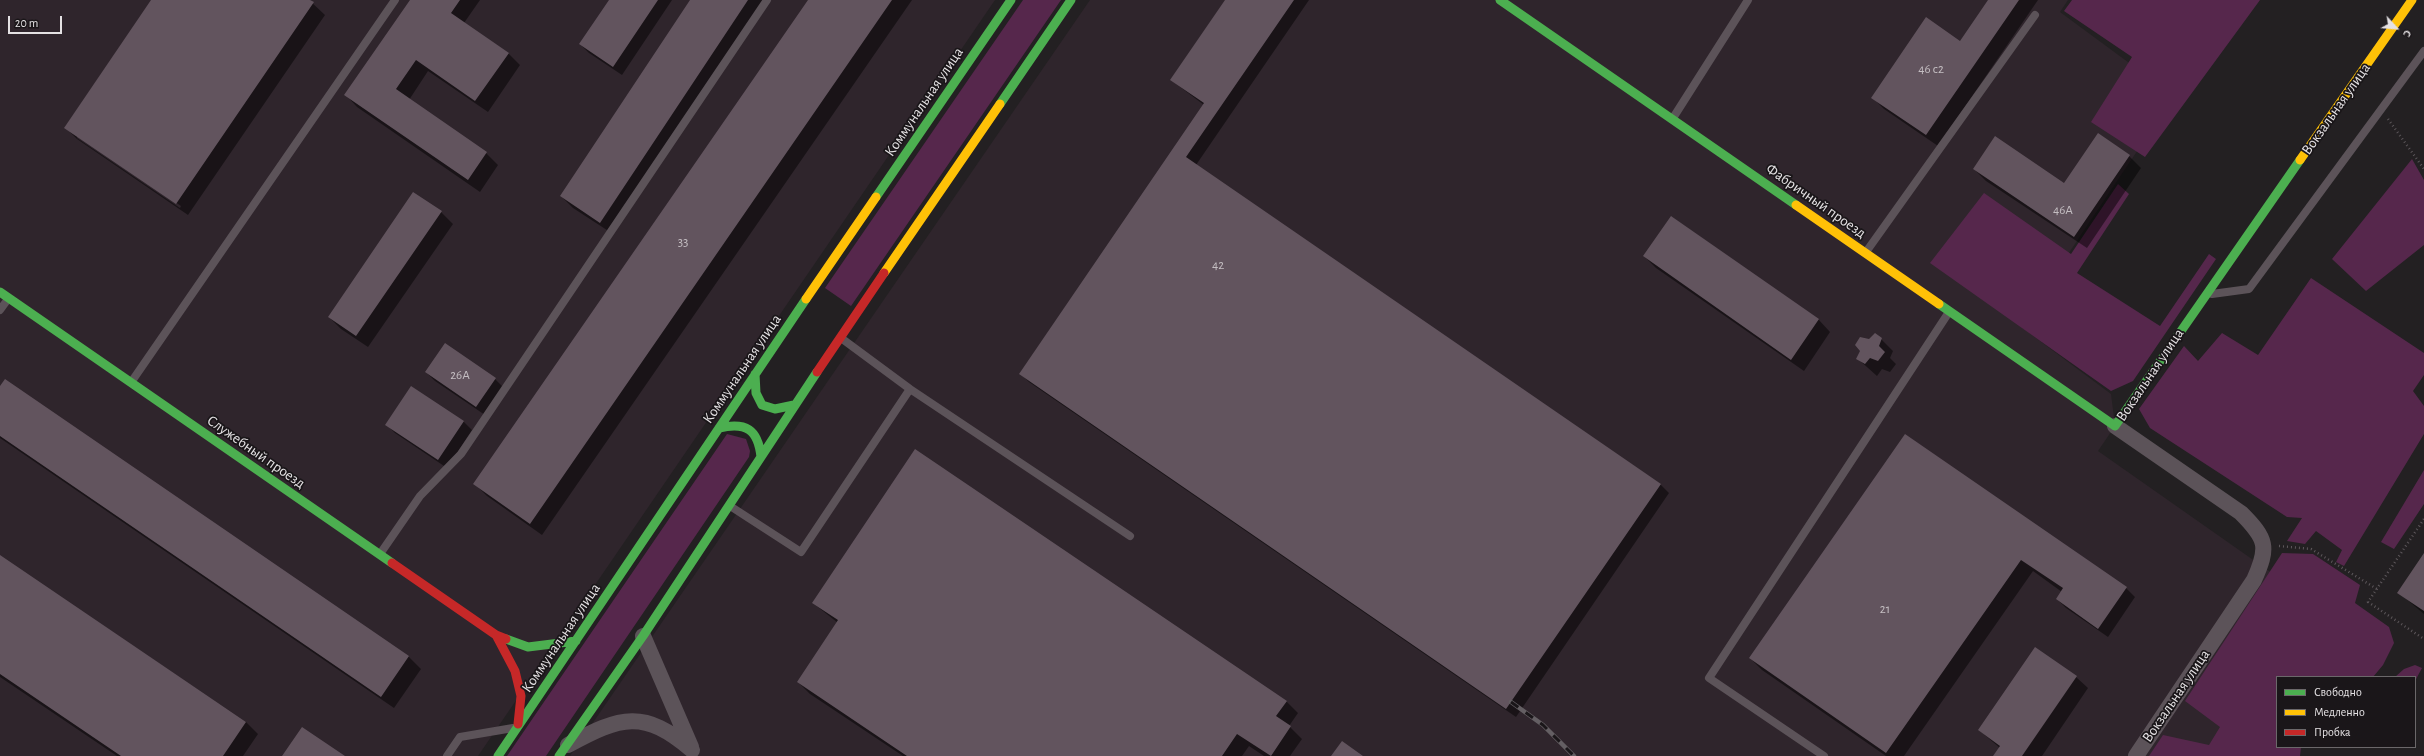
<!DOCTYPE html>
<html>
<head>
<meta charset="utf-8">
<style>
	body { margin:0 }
	#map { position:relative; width:2424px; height:756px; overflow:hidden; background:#232022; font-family:"Alegreya Sans",sans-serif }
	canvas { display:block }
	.legend { position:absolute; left:2276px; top:676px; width:140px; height:72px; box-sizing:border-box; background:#1a1619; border:1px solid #6b686a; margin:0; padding:5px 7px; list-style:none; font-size:12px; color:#e5e2e4 }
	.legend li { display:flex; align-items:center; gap:8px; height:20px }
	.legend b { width:20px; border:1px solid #6b686a }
	.north { position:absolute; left:2376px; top:8px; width:40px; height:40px; -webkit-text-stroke:3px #1a1619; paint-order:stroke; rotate:116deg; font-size:11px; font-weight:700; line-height:16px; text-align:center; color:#e5e2e4 }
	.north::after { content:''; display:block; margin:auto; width:14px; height:18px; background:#e5e2e4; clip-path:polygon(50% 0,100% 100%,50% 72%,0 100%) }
	.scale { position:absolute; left:8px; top:16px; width:54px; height:18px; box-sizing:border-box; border:2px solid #e5e2e4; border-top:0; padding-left:5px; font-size:12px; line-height:14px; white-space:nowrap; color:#e5e2e4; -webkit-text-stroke:3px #1a1619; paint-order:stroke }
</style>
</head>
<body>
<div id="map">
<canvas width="2424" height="756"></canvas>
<ul class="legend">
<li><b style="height:5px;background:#4caf50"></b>Свободно</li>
<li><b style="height:5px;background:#ffc107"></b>Медленно</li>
<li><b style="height:5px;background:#c62828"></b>Пробка</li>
</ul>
<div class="north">С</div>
<div class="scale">20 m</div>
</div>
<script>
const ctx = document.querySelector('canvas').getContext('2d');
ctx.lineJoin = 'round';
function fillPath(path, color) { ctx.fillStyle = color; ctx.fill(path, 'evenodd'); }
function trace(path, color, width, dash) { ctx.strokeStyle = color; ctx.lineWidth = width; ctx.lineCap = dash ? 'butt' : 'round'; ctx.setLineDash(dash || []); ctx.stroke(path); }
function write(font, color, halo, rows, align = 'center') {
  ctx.font = font + ' "Alegreya Sans",sans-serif'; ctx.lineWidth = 3.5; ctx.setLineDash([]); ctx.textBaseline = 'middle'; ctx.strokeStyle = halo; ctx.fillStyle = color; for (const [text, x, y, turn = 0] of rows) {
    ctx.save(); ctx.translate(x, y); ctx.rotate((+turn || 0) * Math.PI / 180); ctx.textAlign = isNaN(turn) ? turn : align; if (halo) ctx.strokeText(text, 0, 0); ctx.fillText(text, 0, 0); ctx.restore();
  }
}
fillPath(new Path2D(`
	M0 0H995L478 756H0Z
	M1090 0H2068L2060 12 2174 96 2020 326 2111 394 2115 426 2098 451 2373 644 2277 677V747L2295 756H570Z`), '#2f252c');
fillPath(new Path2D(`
	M1023 0H1061L851 306 825 288Z
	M2072 0H2260L2145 157 2091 122 2132 57 2064 11Z
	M2412 159 2424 180V245L2366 291 2332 259Z
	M2118 184 2129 194 2077 273 2160 326 2209 254 2216 259 2133 381 2111 391 1930 263 1984 193 2071 254Z
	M2311 278 2424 353V375L2413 391 2424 406V434L2344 566 2336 562 2342 550 2316 531 2305 544 2287 541 2302 518 2287 517 2150 428 2139 409 2184 346 2198 361 2222 333 2258 355Z
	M727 434 746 439 750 451 749 457 546 756H507Z
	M2424 470V504L2394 549 2381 542Z
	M2282 553 2313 554 2360 585 2355 603 2389 627 2394 643 2383 665 2373 677H2277V747H2301L2300 756H2149L2163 735 2209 745 2220 727 2185 701Z
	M2415 665 2422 668 2415 681V677H2395L2404 669Z`), '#56274c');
fillPath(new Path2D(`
	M152 0H309L325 15 188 215 77 139 65 127ZM77 135 181 206 180 208 77 138Z
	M411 0H480L464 23 508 53 520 65 488 112 428 71 409 100 486 153 498 165 480 192 357 107 346 95Z
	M610 0H672L622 75 589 53 580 44Z
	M691 0H763L613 234 573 208 561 196Z
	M809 0H912L542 535 487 496 475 484Z
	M1226 0H1309L1196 165 1660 484 1669 493 1516 717 1029 382 1020 373 1204 105 1171 80Z
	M1989 0H2038L1938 146 1884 109 1873 98 1960 42Z
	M2129 156 2141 168 2087 248 1986 181 1974 169 2065 184Z
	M441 212 453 224 368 347 341 329 329 317Z
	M1672 217 1819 320 1830 332 1804 371 1656 268 1644 256Z
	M1881 339 1893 351 1890 358 1896 364 1890 372 1882 369 1877 376 1858 359 1869 340Z
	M426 372 495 379 504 388 485 415 435 381Z
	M5 380 409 657 421 669 394 708 0 438V388Z
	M463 421 472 430 447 468 395 433 386 424Z
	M1905 435 2126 588 2135 597 2108 637 2066 608 2057 599 2062 592 2033 571 1904 756H1886L1762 670 1750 658Z
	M2424 555V614L2398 592Z
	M0 556 246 722 258 734 243 756H117L0 677Z
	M813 603 1286 701 1298 713 1289 726 1302 739 1290 756H1264L1249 746 1242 756H903L810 694 798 682 838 623Z
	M2076 677 2088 688 2042 756H1994L2000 748 1979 730Z`), '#0007');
fillPath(new Path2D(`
	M151 0H310L314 2 176 204 64 128Z
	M410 0H460L451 13 509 53 475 101 416 60 396 89 487 152 468 180 344 95Z
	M609 0H658L613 67 579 44Z
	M690 0H748L600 223 560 196Z
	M808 0H892L530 524 473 484Z
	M1225 0H1294L1186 157 1661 484 1506 709 1019 374 1204 103 1170 80Z
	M1988 0H2019L1926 135 1871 98 1926 17 1960 41Z
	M2098 133 2130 155 2074 237 1973 169 1995 136 2064 183Z
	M413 192 442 211 356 336 328 317Z
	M1671 216 1819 319 1791 360 1643 256Z
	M1875 333 1882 338 1879 346 1885 352 1878 361 1870 358 1865 364 1856 359 1860 351 1855 345 1860 337 1869 339Z
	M445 343 496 378 476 407 425 372Z
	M5 379 409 656 381 697 0 436V386Z
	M411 386 464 421 438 460 385 425Z
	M1905 434 2127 587 2098 629 2056 599 2063 588 2021 560 1886 753 1749 658Z
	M915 449 1287 701 1276 716 1291 726 1271 756 1237 734 1222 756H907L797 682 838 620 812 603Z
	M2424 553V611L2397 593Z
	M0 555 246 722 223 756H121L0 674Z
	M2035 647 2077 676 2022 756H1993L2000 746 1978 730Z
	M302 727 345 756H282Z
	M1342 741 1363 756H1331Z`), '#62545e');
trace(new Path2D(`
	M2388 119 2424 169
	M2424 519 2368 602 2424 639
	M2279 546 2311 549 2377 589`), '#5d575b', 2.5, [1, 3]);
trace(new Path2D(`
	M1673 118 1748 0
	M1866 252 2035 15
	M2212 294 2249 289 2424 51
	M0 310 8 299
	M841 338 910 389 1130 536
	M132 381 395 0
	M730 506 801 552 910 389
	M380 554 420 496 461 454 767 0
	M447 756 460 737 513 728
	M1824 756 1709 678 1949 312`), '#5c5359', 8);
trace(new Path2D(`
	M2115 426 2241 513C2267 539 2269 547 2254 580L2136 756
	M643 636 691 747
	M568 745C621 716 644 709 692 750`), '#5c5359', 16);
trace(new Path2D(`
	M1500 0 1796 205
	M1000 104 1071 0
	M876 197 1011 0
	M0 292 392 563
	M1939 304 2115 426 2300 160
	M755 374 756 393 762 405 775 409 794 405
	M719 428C746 422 758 429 761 457
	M506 639 528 647 576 641
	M498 756 806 299
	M559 756 643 636 817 372`), '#4caf50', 9);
trace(new Path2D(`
	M2300 160 2412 0
	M1796 205 1939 304
	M884 273 1000 104
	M806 299 876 197`), '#ffc107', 9);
trace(new Path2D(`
	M817 372 884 273
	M392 563 496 635 506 639
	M496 635 515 671 521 696 518 724`), '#c62828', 9);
const rail = new Path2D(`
	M1511 702 1543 725 1574 756`);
trace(rail, '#645f63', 4.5);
trace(rail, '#1a1619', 3, [9]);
write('13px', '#c4bec2', null, [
	["46 с2",1931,69],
	["46А",2063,210],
	["33",683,242],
	["42",1218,265],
	["26А",460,375],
	["21",1885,609]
]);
write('15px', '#e5e2e4', '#1a1619', [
	["Коммунальная улица",924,102,-56],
	["Вокзальная улица",2336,109,-55],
	["Фабричный проезд",1816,201,35],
	["Коммунальная улица",742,369,-56],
	["Вокзальная улица",2150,375,-56],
	["Служебный проезд",256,452,35],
	["Коммунальная улица",561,638,-56],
	["Вокзальная улица",2176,696,-56]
]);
</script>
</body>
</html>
